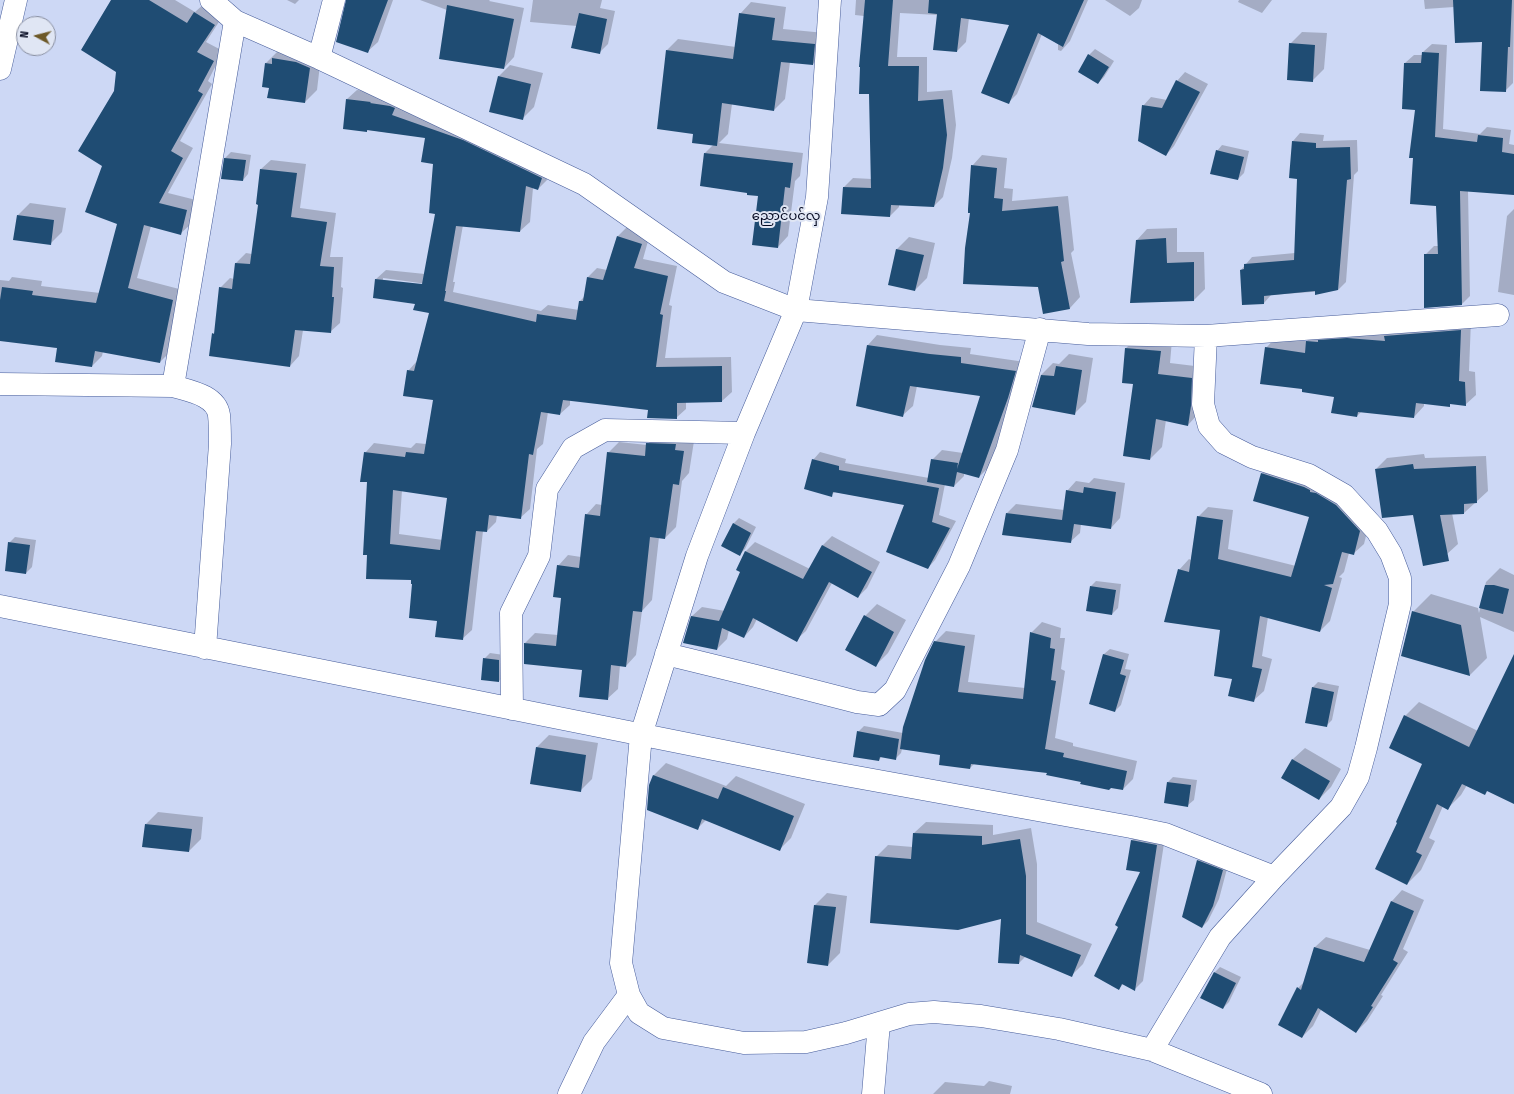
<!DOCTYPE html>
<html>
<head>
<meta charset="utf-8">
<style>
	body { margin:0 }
	#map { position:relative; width:1514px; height:1094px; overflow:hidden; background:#cdd8f5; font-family:"Fira Sans Condensed",sans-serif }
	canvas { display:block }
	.north { position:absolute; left:16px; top:16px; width:40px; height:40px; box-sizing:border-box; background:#e0e6f4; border:1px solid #888ea0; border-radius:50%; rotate:277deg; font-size:11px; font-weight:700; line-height:16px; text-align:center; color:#050a22 }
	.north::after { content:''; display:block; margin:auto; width:14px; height:18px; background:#6d5928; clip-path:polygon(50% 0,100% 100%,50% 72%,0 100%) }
</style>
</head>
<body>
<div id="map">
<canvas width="1514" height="1094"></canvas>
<div class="north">N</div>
</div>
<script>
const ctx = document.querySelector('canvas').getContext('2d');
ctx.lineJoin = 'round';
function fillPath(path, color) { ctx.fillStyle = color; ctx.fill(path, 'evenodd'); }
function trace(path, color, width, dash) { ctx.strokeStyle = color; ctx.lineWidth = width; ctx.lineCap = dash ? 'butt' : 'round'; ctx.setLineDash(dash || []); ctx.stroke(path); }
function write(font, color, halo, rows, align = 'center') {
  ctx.font = font + ' "Fira Sans Condensed","Noto Sans Myanmar",sans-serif'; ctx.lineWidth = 4; ctx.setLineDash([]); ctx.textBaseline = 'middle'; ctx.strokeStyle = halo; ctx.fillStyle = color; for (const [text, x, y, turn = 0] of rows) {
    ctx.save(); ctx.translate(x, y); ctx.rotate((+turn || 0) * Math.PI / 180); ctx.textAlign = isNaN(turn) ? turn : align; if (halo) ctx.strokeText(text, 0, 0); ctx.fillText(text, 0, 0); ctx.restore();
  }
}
fillPath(new Path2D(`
	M112 0H175L195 12 205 3 224 14 206 42 223 51 208 81 212 84 180 141 193 148 168 193 196 200 191 224 181 233 151 226 137 278 183 290 170 352 160 362 103 351 102 356 92 366 58 348 0 340V280L9 281 12 277 42 281 41 286 100 293 118 224 104 166 117 71Z
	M287 0H299L295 4Z
	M347 0H393L378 42 367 52Z
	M420 0H490L489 1 524 8 514 57 504 68 447 10Z
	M533 0H602L600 8 615 11 608 44 599 53 577 26 530 22Z
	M856 0H1088L1070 41 1061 51 1058 50V44L1042 34 1017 94 1008 103 1011 25 969 18 966 42 957 51 938 15 900 13 897 57H927V92L952 90 956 125 952 158 943 197 934 206 899 204V207L890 216 844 187 853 178 872 179 870 93 864 16 855 15Z
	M1105 0H1142L1139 8 1130 16Z
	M1239 0H1272L1262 13 1238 2Z
	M1424 0H1514L1513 83 1505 91 1483 41 1454 7 1425 9Z
	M751 2 786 7 783 29 825 33 824 53 813 64 790 62 785 99 774 110 732 104 728 134 719 143 803 153 800 176 795 181 788 236 778 247 759 196 748 192 701 185 705 153 713 145 694 133 667 50 678 39 736 47 740 14Z
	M1302 32 1327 33 1324 69 1312 81 1290 44Z
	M1432 44 1447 45 1443 129 1480 134 1487 127 1511 130 1509 144 1514 145V194L1468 191 1470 296 1462 304 1425 255 1434 246H1438L1437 205 1416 109 1403 108 1405 63 1414 55H1423V52Z
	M1095 49 1114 61 1104 77 1098 83 1079 72 1089 55Z
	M278 51 321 56 317 90 305 102 270 87 266 63Z
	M510 65 543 73 534 107 522 119 498 77Z
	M1185 72 1208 84 1174 146 1166 155 1143 106 1151 97 1167 100 1177 81Z
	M357 90 380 92 551 169 547 180 538 189 533 188 530 222 520 231 463 225 453 282H455L453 292 541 311 548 305 579 310 580 301 585 296 588 277 597 268 607 270 617 237 627 227 650 234 643 259 677 266 669 305 672 306 665 358 731 357 732 392 722 401 686 402V409L676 418 649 409 570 400V405L560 414 548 412 543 444 537 449 530 509 520 518 497 515 496 522 487 531H483L472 630 462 639 438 620 412 579 368 554V482L365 453 374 443 411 448 416 443 426 444 434 399 408 371 417 361 430 312 416 303 374 297 376 279 386 270 425 274 436 213 435 164 426 137 368 130 367 131 347 99ZM383 278 427 284V286L383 280ZM402 490 448 497 443 540 399 534Z
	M1300 133 1324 135 1323 141 1357 140 1358 171 1354 175 1346 282 1338 290 1271 295 1264 303 1241 270 1252 257 1295 253 1298 178 1293 141Z
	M1222 145 1249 151 1244 173 1238 179 1217 151Z
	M231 152 251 155 248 174 243 180 222 178 225 158Z
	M982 155 1007 158 1004 188 1013 189 1012 201 1068 196 1074 250 1071 253 1080 297 1070 308 1044 313 1039 286 971 212 972 166Z
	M271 160 306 164 300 208 336 213 330 257H343L341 287 343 288 340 323 330 332 303 330 299 356 290 366 213 334 215 332 220 288 230 278 234 279 236 263 246 253 252 254 259 204 261 169Z
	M30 203 66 208 62 232 50 244 18 215Z
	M1514 209V295L1498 292 1507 216Z
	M1177 228V252H1204L1205 289 1194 300 1137 240 1147 229Z
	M909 237 935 243 927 278 915 290 897 249Z
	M1471 320 1469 371 1475 372 1476 395 1465 405 1451 403 1449 405 1424 403V406L1414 417 1362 411 1357 416 1335 396 1304 388 1266 348 1276 337 1307 341 1317 331Z
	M877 335 940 345 971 348 970 354 1025 362 1018 387 989 467 979 477 964 473V476L954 486 945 484 939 515 956 521 935 560 928 568 905 504 835 492 831 495 813 460 820 452 846 459 845 463 929 478 932 460 942 450 963 453 981 395 917 386 913 406 903 415 857 405 868 345Z
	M1138 337 1172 340 1170 363 1203 367 1199 413 1188 425 1166 420 1162 447 1150 459 1126 348Z
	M1069 354 1093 358 1086 402 1074 414 1041 375 1053 363 1059 364Z
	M657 433 694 441 689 473 682 481 676 527 665 538 659 537 652 600 642 611 636 655 626 666 620 665 618 689 607 699 583 669 525 643 535 633 558 635 562 597 558 566 568 555 581 557 586 515 596 504 602 505 608 453 619 442 647 445Z
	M1424 454 1425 458 1486 456 1488 491 1464 513H1452L1458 544 1447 554 1376 469 1387 458Z
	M1272 463 1370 520 1364 544 1353 554 1349 553 1344 572 1339 577 1342 578 1330 621 1320 631 1268 617 1262 656 1272 659 1264 691 1253 701 1233 678 1221 629 1179 570 1189 559 1191 560 1198 517 1208 507 1233 510 1228 549 1296 566 1310 516 1262 473Z
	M1094 478 1125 483 1120 518 1111 528 1081 524 1080 533 1070 542 1007 513 1016 504 1064 510 1067 491 1076 481 1089 483Z
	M739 518 756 527 745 549 739 555 733 524Z
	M832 536 880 562 867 588 858 597 832 583 806 631 796 640 757 619 753 627 744 637 729 630 727 639 717 649 684 642 692 616 702 607 725 611 741 572 737 570 746 551 755 542 810 569 823 545Z
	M15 537 36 540 32 567 26 573 9 543Z
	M1500 568 1514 575V632L1480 617 1487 658 1470 675 1402 655 1413 612 1431 594 1478 608 1479 613 1486 582Z
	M1096 581 1121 584 1118 608 1112 614 1091 586Z
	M877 604 906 620 888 653 876 665 865 616Z
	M1042 622 1061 628 1060 638H1065L1061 669 1065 671 1055 738 1073 743V746L1137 761 1133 779 1123 789 1082 781 1048 772 975 763 970 768 941 754 902 749 901 753 895 759 882 756 879 760 858 732 864 726 903 733 935 642 946 631 975 635 968 682 1025 688 1031 633Z
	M1110 649 1129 654 1125 669 1131 670 1121 705 1115 711 1090 704 1104 654Z
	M490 653 504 655 505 675 499 681 484 659Z
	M1514 672V803L1488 790 1467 785 1461 795 1448 808 1443 806 1429 838 1435 841 1421 870 1407 884 1398 822 1423 764 1405 716 1419 702 1478 731Z
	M1318 682 1339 686 1332 720 1326 726 1312 688Z
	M549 735 598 743 592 779 580 791 532 784 537 747Z
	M1305 748 1341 769 1331 787 1319 799 1282 778 1293 759Z
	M666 763 726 786 736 776 805 804 791 838 779 850 706 820 698 828 650 786 654 775Z
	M1173 777 1197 780 1194 800 1188 805 1168 782Z
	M158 812 203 817 201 839 189 851 146 824Z
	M926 822 993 825V835L1031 828 1037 864V922L1092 944 1083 964 1072 975 1026 956 1019 963 1002 918 876 857 888 845 913 847 914 833Z
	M1140 832 1165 837 1143 981 1135 989 1123 984 1119 989V926L1141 871 1132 840Z
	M1204 855 1228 865 1219 899 1208 921 1202 927 1198 861Z
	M1402 890 1424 900 1403 949 1408 952 1381 995 1383 996 1367 1021 1356 1032 1321 1010 1313 1026 1302 1037 1298 988 1305 981 1315 947 1326 937 1370 950 1392 901Z
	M827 893 847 896 840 953 828 965 808 962 815 905Z
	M1220 967 1241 977 1229 1002 1223 1008 1215 972Z
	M989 1081 1012 1086 1010 1094H933L945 1082 984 1086Z`), '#0003');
fillPath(new Path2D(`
	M111 0H149L187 23 194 12 215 25 197 52 214 61 198 91 203 94 171 151 183 158 159 203 187 210 181 235 144 225 128 288 173 300 160 363 95 351 92 367 55 362 57 348 0 341V300L2 287 33 291 32 295 96 303 117 224 85 212 102 166 78 151 114 91 116 72 81 50Z
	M346 0H388L368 53 336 42Z
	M865 0H893L888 66H919L918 101 943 99 947 135 943 168 934 207 891 205 890 217 841 214 843 187 871 188 869 94H859L860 67H859Z
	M929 0H1084L1063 47 1038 33 1009 104 981 93 1009 25 961 18 957 52 933 50 937 14 928 13Z
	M1453 0H1512L1510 47H1508L1506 92 1480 91 1482 42 1455 43Z
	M447 5 514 19 504 69 439 59Z
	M579 13 607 19 600 54 571 48Z
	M739 13 775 18 772 40 815 44 813 65 781 62 774 111 722 103 717 146 692 143 693 134 657 129 666 50 733 59Z
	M1289 43 1315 45 1313 82 1287 80Z
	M1422 52 1439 53 1435 137 1477 142 1478 135 1503 138 1502 152 1514 154V195L1460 191 1462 305 1424 308V254H1438L1436 206 1410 204 1413 158H1409L1415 110 1402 109 1404 63H1421Z
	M1088 54 1109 67 1098 84 1078 72Z
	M272 58 296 62 310 68 305 103 267 98 269 88 262 87 265 63 272 64Z
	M498 76 531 84 523 120 489 112Z
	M1176 80 1200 92 1166 156 1138 141 1142 105 1162 108Z
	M346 99 371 102 370 103 390 106 395 108 392 115 463 140 542 178 538 190 526 186 520 232 456 226 445 291H446L444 301 536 322 537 314 576 320 579 301H583L587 277 603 280 617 236 642 244 634 268 668 276 660 314 663 315 656 367 722 366V402L677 403V419L647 418 648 410 563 400 560 415 541 412 533 455 529 454 521 519 489 515 487 532 476 531 463 640 435 637 437 621 409 618 412 584H411V580L366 579 367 555H363L367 482H360L364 452 405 457 406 452 424 454 433 400 403 396 407 370 414 371 429 313 413 310 415 304 373 298 375 279 422 284 435 214 429 213 433 164 421 162 425 138 367 130V132L343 129ZM393 490 447 498 440 550 390 544Z
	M1292 141 1316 143V148L1350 147 1351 179 1347 180 1338 290 1315 295V291L1264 296V304L1242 305 1240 270 1244 269V264L1294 260 1297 179 1289 178Z
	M1216 150 1244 157 1238 180 1210 174Z
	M704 153 793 163 790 188 785 187 778 248 752 245 758 196 747 195V193L700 186Z
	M224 158 246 160 243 181 221 179Z
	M971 165 997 168 994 198 1003 199 1002 211 1058 206 1064 261 1061 262 1070 309 1043 314 1038 287 963 284 965 248 970 213H968V209Z
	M260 169 297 173 291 217 327 222 320 266 334 267 332 297H334L331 333 295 330 290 367 209 356 212 333 214 334 219 287 232 289 235 263 250 264 258 205 256 204Z
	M17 215 54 220 51 245 13 240Z
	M1166 238 1167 263 1194 262V301L1130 303 1136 240Z
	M896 249 924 255 915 291 888 285Z
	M1461 330 1459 381 1465 382 1466 406 1450 404V407L1416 403 1414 418 1358 412 1357 417 1331 413 1334 397 1302 392V389L1260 384 1265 347 1305 353 1306 341 1318 342V340L1347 338 1385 341 1384 336Z
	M867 345 930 354 961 357V363L1016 371 1008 398 979 478 957 472 954 487 927 482 931 459 958 463 957 469 980 396 910 386 903 417 856 406Z
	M1125 348 1161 351 1158 374 1192 378 1191 406 1188 426 1156 419 1150 460 1123 456 1133 384 1122 383Z
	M1056 366 1082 370 1075 415 1032 407 1041 375 1054 376Z
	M646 443 676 444 675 450 684 451 679 485 673 484 665 539 650 537 642 612 633 611 626 667 611 665 608 700 579 697 582 670 524 664V643L556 646 561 598 553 597 557 565 579 568 585 514 600 516 607 452 645 456Z
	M812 459 839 466V470L939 488 932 522 950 528 928 569 886 552 904 505 833 492 832 497 804 489Z
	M1413 464 1414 469 1476 466 1477 503 1464 504V514L1440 515 1449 561 1423 566 1413 515 1382 518 1375 469Z
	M1261 473 1304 487 1310 490V492L1316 493 1336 505 1360 531 1354 555 1342 552 1333 584 1324 585 1332 588 1320 632 1260 616 1252 667 1262 669 1254 702 1228 696 1232 679 1214 676 1220 630 1164 622 1178 569 1189 572 1197 516 1223 520 1218 559 1291 577 1309 517 1253 501Z
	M1084 487 1116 492 1111 529 1074 524 1071 543 1002 535 1006 513 1062 520 1066 490 1083 493Z
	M733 523 751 533 740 556 721 546Z
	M8 542 30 545 26 574 5 571Z
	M822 545 872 572 858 598 829 582 797 642 753 618 744 638 722 628 717 650 683 643 691 616 719 621 740 572 736 570 745 551 803 579Z
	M1485 585H1494L1509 589 1503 614 1479 608Z
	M1090 586 1116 590 1112 615 1086 611Z
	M1412 611 1461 625 1470 676 1401 656Z
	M864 615 894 632 876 667 845 650Z
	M1030 632 1051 638 1050 648 1055 649 1051 680 1056 681 1045 749 1064 753 1063 757 1127 771 1123 790 1111 788 1109 790 1080 784 1081 782 1046 775 1047 773 971 764 970 769 939 765 940 755 900 749 903 727 925 660 934 641 965 646 958 692 1023 699Z
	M1103 654 1124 660 1120 674 1126 676 1115 712 1089 704Z
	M1514 654V804L1487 791 1485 795 1462 784 1448 810 1437 804 1416 852 1422 855 1407 885 1375 869 1397 823 1396 822 1422 764 1389 748 1404 715 1469 747Z
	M483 658 499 660V682L481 680Z
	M1312 687 1334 692 1327 727 1305 723Z
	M857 731 899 739 896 760 880 757 879 761 853 757Z
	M536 747 586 755 581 792 530 784Z
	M1292 759 1330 781 1319 800 1281 778Z
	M653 775 718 799 723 787 794 816 780 851 702 819 698 830 647 810 649 785Z
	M1167 782 1191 785 1188 807 1164 803Z
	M145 824 192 829 189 852 142 847Z
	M913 833 982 836V845L1020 839 1026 876V934L1081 955 1072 977 1020 955 1019 964 998 963 1001 919 958 930 870 923 875 856 911 859Z
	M1131 840 1157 845 1135 991 1122 984 1119 990 1094 976 1118 927 1115 925 1140 872 1126 870Z
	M1197 860 1223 870 1213 906 1202 928 1182 917Z
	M1391 901 1414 911 1393 960 1398 963 1371 1006 1373 1007 1356 1033 1318 1008 1302 1038 1278 1025 1297 987 1301 990 1314 947 1364 962Z
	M814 905 836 907 828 966 807 963Z
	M1214 972 1236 983 1223 1009 1200 998Z`), '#1f4c73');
const minor = new Path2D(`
	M211 0 235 21 319 58 584 184 724 282 796 310 1088 334 1206 336 1498 315
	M830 0 817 197 796 310 744 433 697 556 641 735 621 963 629 995 639 1013 663 1028 744 1043 806 1042 846 1033 909 1014 934 1012 981 1016 1059 1029 1152 1050 1261 1094
	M319 58 334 0
	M0 69 16 0
	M0 384 173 386C189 391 216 395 219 415 220 424 220 434 220 444L205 648
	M173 386 235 21
	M0 606 818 770 1131 827 1165 834 1274 877
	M666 654 756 676 857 702 879 705 895 690 959 566 1007 450 1040 329
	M512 709 511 613 539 556 547 489 573 448 605 430 744 433
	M1152 1050 1220 937 1274 877 1341 807 1358 777 1366 748 1400 604V578L1391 554 1377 531 1344 495 1309 475 1252 457 1224 443 1209 426 1203 404 1206 336
	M569 1094 594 1042 629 995
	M873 1094 879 1023`);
trace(minor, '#465c9a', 23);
trace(minor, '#fff', 22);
write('13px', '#050a22', '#e0e6f4', [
	["ညောင်ပင်လှ",786,216]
]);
</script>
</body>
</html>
